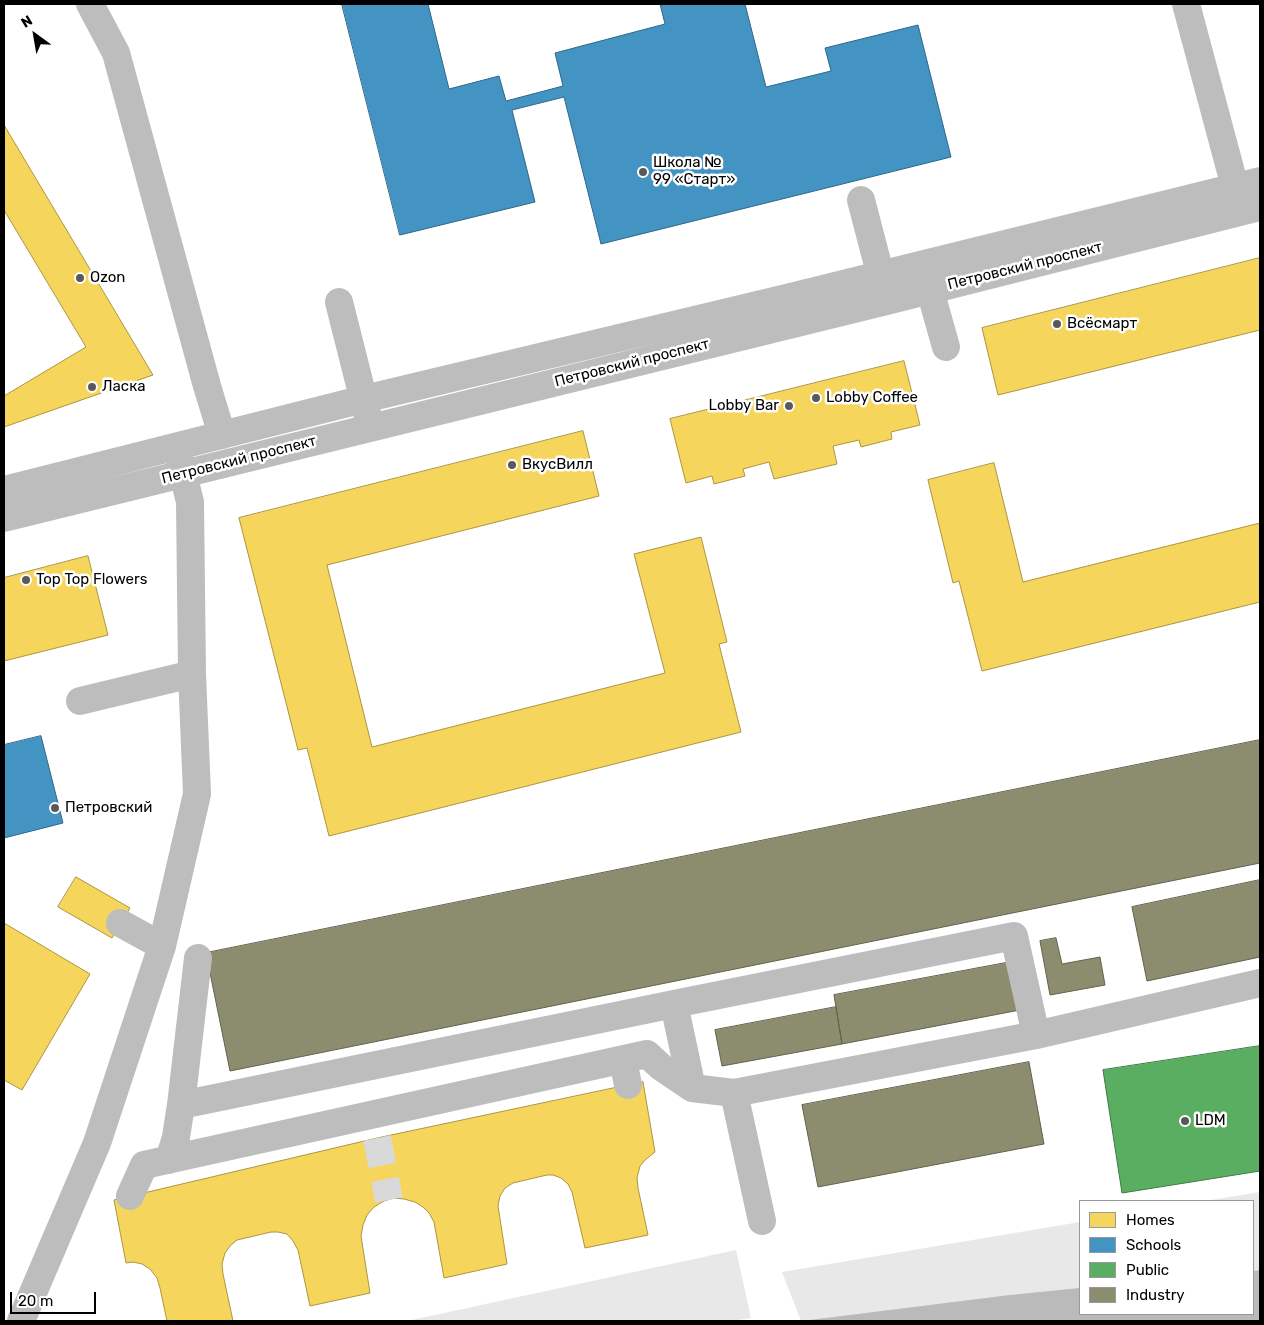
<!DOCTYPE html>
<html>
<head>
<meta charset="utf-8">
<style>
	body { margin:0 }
	#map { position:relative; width:1264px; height:1325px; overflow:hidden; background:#fff; font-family:Rubik,sans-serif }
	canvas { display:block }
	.frame { position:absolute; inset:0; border:5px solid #000; pointer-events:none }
	.legend { position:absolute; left:1079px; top:1200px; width:175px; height:115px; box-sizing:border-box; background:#fff; border:1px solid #999; margin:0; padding:6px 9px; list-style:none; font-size:15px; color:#000 }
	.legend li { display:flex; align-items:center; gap:10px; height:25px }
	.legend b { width:25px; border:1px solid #999 }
	.north { position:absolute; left:10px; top:10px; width:50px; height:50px; -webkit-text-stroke:4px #fff; paint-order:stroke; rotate:328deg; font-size:14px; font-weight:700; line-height:20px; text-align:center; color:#000 }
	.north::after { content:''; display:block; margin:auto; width:18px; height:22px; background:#000; clip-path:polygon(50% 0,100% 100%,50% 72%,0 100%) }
	.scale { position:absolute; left:10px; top:1292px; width:86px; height:22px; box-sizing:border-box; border:2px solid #000; border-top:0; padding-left:6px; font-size:15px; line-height:18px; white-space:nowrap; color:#000; -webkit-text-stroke:4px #fff; paint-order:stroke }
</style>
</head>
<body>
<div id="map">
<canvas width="1264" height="1325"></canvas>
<div class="frame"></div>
<ul class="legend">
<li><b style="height:14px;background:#f6d55c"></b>Homes</li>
<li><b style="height:14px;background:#4393c3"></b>Schools</li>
<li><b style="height:14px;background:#5aae61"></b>Public</li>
<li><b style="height:14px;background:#8c8c6e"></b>Industry</li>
</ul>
<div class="north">N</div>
<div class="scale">20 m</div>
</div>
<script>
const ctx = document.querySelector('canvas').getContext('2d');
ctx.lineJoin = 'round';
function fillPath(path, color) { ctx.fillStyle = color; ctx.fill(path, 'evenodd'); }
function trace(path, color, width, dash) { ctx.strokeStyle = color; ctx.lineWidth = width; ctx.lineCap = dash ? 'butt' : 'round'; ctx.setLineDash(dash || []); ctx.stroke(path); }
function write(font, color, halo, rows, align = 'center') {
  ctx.font = font + ' Rubik,sans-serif'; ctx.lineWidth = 5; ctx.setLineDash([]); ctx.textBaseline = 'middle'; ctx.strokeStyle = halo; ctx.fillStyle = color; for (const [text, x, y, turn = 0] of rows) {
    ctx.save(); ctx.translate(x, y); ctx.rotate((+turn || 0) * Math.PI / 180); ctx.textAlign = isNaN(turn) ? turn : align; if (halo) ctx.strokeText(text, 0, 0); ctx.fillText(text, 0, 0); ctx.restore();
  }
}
fillPath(new Path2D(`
	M1260 1192V1270L1253 1271V1201H1205Z
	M1080 1222V1293L856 1321H801L782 1272Z
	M736 1250 751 1318 732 1321H407Z`), '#e8e8e8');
fillPath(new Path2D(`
	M1260 1270V1321H802L1010 1295 1080 1288V1314H1253V1271Z`), '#bababa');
const homes = new Path2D(`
	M4 125 153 375 4 427V396L86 347 4 210Z
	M1260 258V330L998 395 982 328Z
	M904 361 920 425 891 432 892 439 861 447 859 440 833 446 837 464 774 479 769 462 743 469 745 476 714 484 712 476 686 483 670 419Z
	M583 431 599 496 327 565 372 747 665 673 634 554 701 537 727 642 719 644 741 732 329 836 307 748 298 750 239 518Z
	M994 463 1023 582 1260 523V602L982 671 959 581 953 583 928 480Z
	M88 556 108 635 4 661V578Z
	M76 877 130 908 112 938 58 907Z
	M4 923 90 974 22 1090 4 1080Z
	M643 1082 655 1152 645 1160 640 1166 637 1178 638 1188 648 1235 585 1248 572 1192 568 1184 561 1178 553 1175H547L513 1183 505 1188 500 1196 498 1206 507 1264 444 1278 434 1222 429 1213 423 1207 415 1202 404 1199 394 1198 384 1201 374 1207 367 1215 363 1225 361 1236 370 1293 310 1306 298 1250 293 1241 287 1234 278 1232H271L237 1240 230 1246 225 1253 222 1264 223 1274 233 1321H167L160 1288 157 1278 150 1269 142 1264 133 1262 126 1263 114 1200 377 1138Z`);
fillPath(homes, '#f6d55c');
trace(homes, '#ac9540', 1);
const schools = new Path2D(`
	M342 4H428L449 89 499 76 506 101 563 86 555 53 665 24 660 4H745L766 87 831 71 825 48 918 25 951 157 601 244 564 97 512 110 535 202 400 235Z
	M41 736 63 823 4 838V745Z`);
fillPath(schools, '#4393c3');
trace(schools, '#2f6788', 1);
const public = new Path2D(`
	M1260 1046V1171L1122 1193 1103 1070Z`);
fillPath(public, '#5aae61');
trace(public, '#3f7a44', 1);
const industry = new Path2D(`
	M1260 740V863L230 1071 206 953Z
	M1260 880V957L1147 981 1132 907Z
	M1056 938 1062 964 1100 957 1105 985 1050 995 1040 941Z
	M1011 962 1020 1010 842 1044 834 995Z
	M836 1007 842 1044 722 1066 715 1030Z
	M1029 1062 1044 1144 818 1187 802 1105Z`);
fillPath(industry, '#8c8c6e');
trace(industry, '#62624d', 1);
trace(new Path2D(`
	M377 1138 389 1200`), '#d9d9d9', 28, [28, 14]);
trace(new Path2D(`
	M90 4 116 53 207 386 222 435
	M1186 4 1235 187
	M861 200 885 292
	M930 290 946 347
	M339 302 368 417
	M4 490 364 399 786 298 1260 181
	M4 518 887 301 1260 207
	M80 701 192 674
	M120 923 162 946
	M674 1004 692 1088 734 1093 1036 1035 1260 983
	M623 1060 628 1085
	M734 1093 762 1221
	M181 1105 674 1004 1014 936 1036 1035
	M169 1160 176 1137 181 1105 198 958
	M130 1196 144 1165 647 1054 661 1067 692 1088
	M21 1321 97 1143 162 946 197 794 192 674 190 502 179 457`), '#bdbdbd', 28);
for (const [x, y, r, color] of [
	[643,172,5,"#595959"],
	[80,278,5,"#595959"],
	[1057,324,5,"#595959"],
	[92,387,5,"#595959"],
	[816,398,5,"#595959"],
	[789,406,5,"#595959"],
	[512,465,5,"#595959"],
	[26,580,5,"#595959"],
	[55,808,5,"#595959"],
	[1185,1121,5,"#595959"]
]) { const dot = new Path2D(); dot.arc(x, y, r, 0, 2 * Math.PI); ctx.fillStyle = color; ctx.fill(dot); trace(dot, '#fff', 2); }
write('15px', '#000', '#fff', [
	["Школа №",653,163],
	["99 «Старт»",653,180],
	["Ozon",90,278],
	["Всёсмарт",1067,324],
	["Ласка",102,387],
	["Lobby Coffee",826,398],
	["Lobby Bar",779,406,"right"],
	["ВкусВилл",522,465],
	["Top Top Flowers",36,580],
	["Петровский",65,808],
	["LDM",1195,1121]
], 'left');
write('15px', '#000', '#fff', [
	["Петровский проспект",1025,266,-14],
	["Петровский проспект",632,363,-14],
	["Петровский проспект",239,460,-14]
]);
</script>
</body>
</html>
